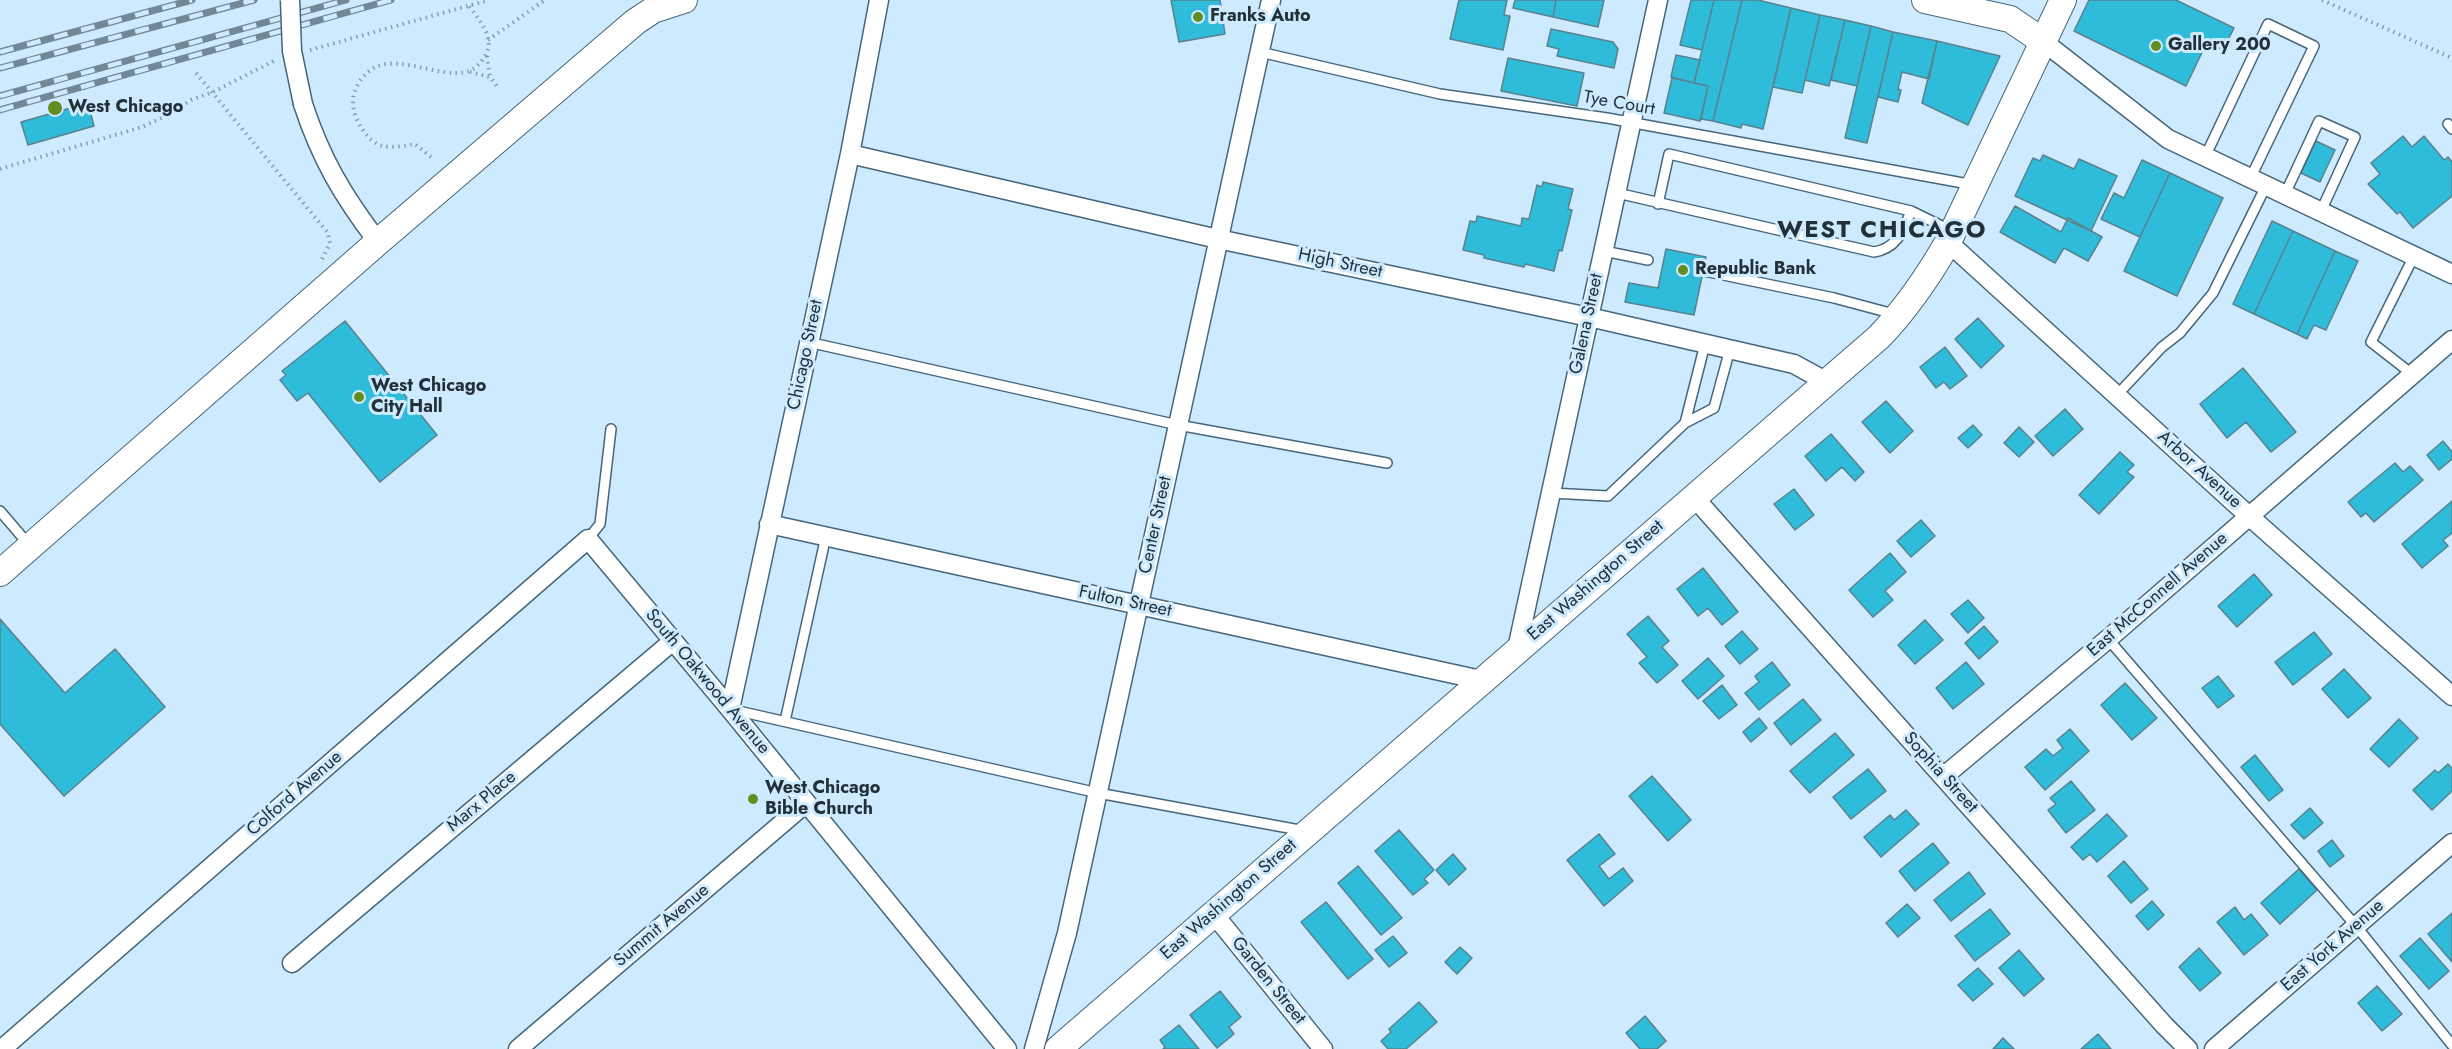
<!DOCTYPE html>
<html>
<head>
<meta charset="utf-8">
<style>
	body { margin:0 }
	canvas { display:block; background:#ceeafe }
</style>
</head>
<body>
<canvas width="2452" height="1049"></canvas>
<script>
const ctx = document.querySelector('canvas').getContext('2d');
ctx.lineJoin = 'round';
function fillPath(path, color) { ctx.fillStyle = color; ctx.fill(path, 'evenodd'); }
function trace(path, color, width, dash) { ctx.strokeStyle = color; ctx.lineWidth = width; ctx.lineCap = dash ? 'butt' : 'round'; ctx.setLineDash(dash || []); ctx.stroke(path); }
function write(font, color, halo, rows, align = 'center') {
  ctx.font = font + ' Jost,sans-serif'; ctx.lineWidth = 6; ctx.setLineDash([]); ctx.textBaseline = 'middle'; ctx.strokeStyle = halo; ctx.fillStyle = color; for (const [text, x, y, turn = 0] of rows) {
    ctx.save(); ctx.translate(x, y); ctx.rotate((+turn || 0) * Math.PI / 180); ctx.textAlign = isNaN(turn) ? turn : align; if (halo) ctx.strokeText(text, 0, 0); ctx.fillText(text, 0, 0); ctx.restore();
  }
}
const building = new Path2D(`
	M1171 0H1220L1225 34 1179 42Z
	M1459 0H1507L1504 15 1510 16 1503 50 1450 39Z
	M1515 0H1556L1553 17 1513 8Z
	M1556 0H1604L1598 27 1553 17Z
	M1691 0H1714L1702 50 1680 45Z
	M1714 0H1742L1713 121 1701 119 1708 86 1694 83Z
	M1742 0H1758L1791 8 1763 129 1742 124 1741 128 1713 121Z
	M2089 0H2176L2234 28 2223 50 2207 42 2186 86 2074 31Z
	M1791 8 1820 15 1802 93 1773 87Z
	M1820 15 1845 20 1829 86 1805 80Z
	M1845 20 1871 26 1857 86 1831 80Z
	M1871 26 1893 32 1867 143 1845 138Z
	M1551 29 1613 42 1618 49 1614 68 1557 56 1559 49 1547 46Z
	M1893 32 1937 41 1929 79 1902 72 1898 89 1901 90 1898 102 1878 97Z
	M1937 41 2000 56 1968 125 1922 103Z
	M1676 55 1700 60 1694 83 1671 77Z
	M1508 58 1584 73 1577 106 1501 91Z
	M1672 78 1708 86 1700 121 1664 113Z
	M88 103 94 126 28 145 21 122Z
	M2403 136 2412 147 2424 136 2444 160 2448 157 2452 162V196L2413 228 2400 212 2397 214 2368 184 2380 174 2371 163Z
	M2316 141 2335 150 2320 182 2301 173Z
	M2043 155 2074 169 2079 159 2117 176 2091 231 2015 196 2033 158 2040 161Z
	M2142 160 2170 173 2140 237 2101 219 2114 193 2124 198Z
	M2170 173 2223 198 2177 296 2124 271Z
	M1543 182 1573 189 1568 209 1572 210 1562 251 1559 250 1554 271 1525 264 1524 267 1484 258V255L1463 250 1470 221 1476 222 1477 216 1521 226 1522 218 1529 219 1537 185 1542 187Z
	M2015 206 2061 232 2068 218 2102 237 2088 261 2064 248 2055 263 2000 232Z
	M2272 221 2293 231 2254 314 2233 304Z
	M2293 231 2335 251 2297 334 2254 314Z
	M1666 249 1706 257 1694 315 1625 302 1629 283 1658 288Z
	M2335 251 2358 261 2326 330 2314 325 2307 339 2297 334Z
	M1978 318 2004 346 1981 368 1955 339Z
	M345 321 437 435 380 482 308 393 297 401 280 380 286 375 282 371Z
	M1945 347 1967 376 1950 389 1944 382 1936 388 1920 367Z
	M2243 368 2296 432 2271 452 2246 422 2227 438 2200 404Z
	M1886 401 1913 431 1890 453 1862 422Z
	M2065 409 2083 429 2053 456 2035 436Z
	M1973 425 1982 435 1968 448 1958 438Z
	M2019 427 2034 442 2019 457 2004 443Z
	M1831 434 1864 472 1855 481 1842 467 1826 481 1805 456Z
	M2443 441 2452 452V459L2439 470 2427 455Z
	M2120 452 2134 465 2127 472 2134 477 2099 514 2079 495Z
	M2395 463 2403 472 2410 466 2423 480 2374 522 2366 513 2361 517 2348 502Z
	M1794 489 1814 515 1795 530 1774 504Z
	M2452 501V533L2443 540 2448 546 2422 568 2402 544Z
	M1921 520 1935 536 1911 557 1897 541Z
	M1890 553 1906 572 1885 591 1893 600 1873 617 1849 590Z
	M1703 568 1738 612 1722 625 1708 608 1698 616 1677 589Z
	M2254 574 2272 595 2237 627 2218 606Z
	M1968 600 1984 618 1968 633 1951 614Z
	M1648 616 1669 641 1662 647 1678 665 1657 683 1639 663 1647 657 1627 634Z
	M0 619 65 693 115 649 165 707 64 796 0 724Z
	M1925 620 1943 640 1915 664 1898 645Z
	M1984 626 1998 642 1979 659 1965 643Z
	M1742 631 1758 649 1740 664 1725 646Z
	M2314 632 2332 654 2293 685 2275 662Z
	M1708 658 1724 676 1698 699 1682 681Z
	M1772 662 1790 685 1759 710 1745 693 1759 682 1755 676Z
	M1966 662 1984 684 1953 709 1936 688Z
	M2344 669 2371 698 2348 718 2322 689Z
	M2218 676 2234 696 2218 708 2202 688Z
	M2125 683 2157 718 2132 740 2101 705Z
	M1722 685 1737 705 1719 719 1703 701Z
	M1803 699 1821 720 1791 745 1774 723Z
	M1759 718 1767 728 1751 742 1743 732Z
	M2399 719 2418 738 2389 767 2370 749Z
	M2070 729 2089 751 2045 790 2025 767 2046 749 2053 756 2063 748 2057 740Z
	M1835 733 1854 755 1810 793 1790 771Z
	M2255 755 2283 790 2269 801 2241 767Z
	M2448 764 2452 768V791L2432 810 2413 790 2435 770 2438 773Z
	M1868 769 1886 791 1851 819 1833 797Z
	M1652 776 1691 820 1668 841 1629 796Z
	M2071 781 2095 810 2066 833 2048 810 2056 804 2050 798Z
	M2310 808 2323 823 2304 839 2291 825Z
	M1906 810 1919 824 1881 857 1864 837 1890 815 1894 820Z
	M2107 814 2127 836 2097 862 2090 854 2083 860 2071 847Z
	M1399 830 1434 870 1424 879 1428 883 1413 895 1375 851Z
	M1599 834 1615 854 1599 866 1609 879 1623 868 1633 881 1604 906 1567 860Z
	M2332 840 2344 856 2330 867 2318 851Z
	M1933 843 1949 863 1915 891 1899 871Z
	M1453 854 1466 869 1449 885 1436 870Z
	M2124 861 2148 889 2131 903 2108 876Z
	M1358 866 1402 918 1381 935 1338 883Z
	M2299 869 2317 890 2280 924 2261 903Z
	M1969 872 1985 894 1951 921 1934 900Z
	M2152 901 2164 915 2148 930 2136 916Z
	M1326 902 1373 959 1348 979 1301 922Z
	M1907 904 1920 918 1898 937 1886 923Z
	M2235 907 2244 920 2251 914 2268 935 2244 955 2217 922Z
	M1990 909 2010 934 1975 961 1955 936Z
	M2452 913V962L2428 934Z
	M1393 936 1407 953 1389 967 1375 950Z
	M2420 938 2449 971 2429 989 2400 956Z
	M1460 947 1472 958 1457 974 1445 962Z
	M2199 948 2221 973 2200 991 2179 967Z
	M2019 950 2044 979 2024 996 1999 968Z
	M1978 968 1993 984 1973 1001 1958 985Z
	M2377 986 2402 1014 2382 1031 2358 1003Z
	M1220 991 1241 1017 1229 1027 1234 1034 1217 1048 1190 1015Z
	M1419 1002 1437 1022 1406 1049H1388L1381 1041 1391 1032 1389 1029Z
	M1645 1016 1666 1041 1657 1049H1640L1626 1033Z
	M1179 1025 1199 1049H1163L1165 1047 1160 1040Z
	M2098 1034 2111 1049H2081Z
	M2003 1038 2014 1049H1993Z`);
fillPath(building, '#2fbcda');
trace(building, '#58828d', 1.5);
const lane = new Path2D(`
	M1260 52 1440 94 1607 118 1974 185
	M2448 124 2452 129
	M2205 157 2268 24 2314 46 2250 179
	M1617 193 1874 252C1898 248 1903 230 1911 211
	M2285 194 2319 121 2355 137 2321 211
	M1658 204 1669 154 1911 211 1952 231
	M1604 251 1648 260
	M1704 271 1834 298 1894 314
	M808 342 1178 425 1387 463
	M2412 374 2371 342 2414 256
	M2117 395 2162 347 2180 333 2213 293 2266 186
	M1685 423 1705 344
	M1551 493 1608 496 1685 423 1714 408 1730 349
	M0 511 30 546
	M588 539 600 524 611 429
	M2108 639 2356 926 2452 1045
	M734 710 1098 793 1305 831
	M785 721 826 536`);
const street = new Path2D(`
	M2044 42 2168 139 2452 274
	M303 104C321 159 343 196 378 242
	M850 154 1218 239 1589 317 1794 364 1827 382
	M1948 242 2249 516 2452 696
	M1693 496 2164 1025 2188 1049
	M769 524 1481 680
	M1517 649 1658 0
	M730 709 850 154 879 0
	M1943 777 2108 639 2452 340
	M1213 913 1323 1049
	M292 963 673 641
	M2 1049 588 539 730 709 1007 1049
	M518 1049 806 803
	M1034 1049 1067 933 1271 0
	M2214 1049 2452 843`);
const secondary = new Path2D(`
	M1925 0 2010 19 2044 42
	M0 573 378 242 635 22 653 10 684 0
	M1058 1049 1879 337C1907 308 1928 277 1948 242L2063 0`);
trace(lane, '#46667b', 12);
trace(street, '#46667b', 21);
trace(secondary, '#46667b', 28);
trace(new Path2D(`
	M2322 0 2452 58
	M488 40 545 0
	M310 50 489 0
	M487 56 490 77
	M470 72 490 77 499 89
	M196 73 328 233 330 243 322 259
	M431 157 415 144C405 146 393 148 383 146 368 143 353 119 353 103 352 91 362 75 372 69 402 50 455 89 478 65 500 43 483 25 469 6
	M0 169 142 127 168 115 191 100 213 92 274 61`), '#889eae', 4, [1.5, 4.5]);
trace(lane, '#fff', 9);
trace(street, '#fff', 18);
trace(secondary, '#fff', 26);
const rail = new Path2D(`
	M0 52 192 0
	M0 68 254 0
	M0 96 346 0
	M0 110 391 0`);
trace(rail, '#738896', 7);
trace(rail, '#ceeafe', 4.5, [14]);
const streetBridge = new Path2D(`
	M290 0 292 51 303 104`);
trace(streetBridge, '#46667b', 21, []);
trace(streetBridge, '#fff', 18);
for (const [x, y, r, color] of [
	[1198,17,6,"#628e20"],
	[2156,46,6,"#628e20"],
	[55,108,8,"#628e20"],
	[1683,270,6,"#628e20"],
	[359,397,6,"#628e20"],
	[753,799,6,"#628e20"]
]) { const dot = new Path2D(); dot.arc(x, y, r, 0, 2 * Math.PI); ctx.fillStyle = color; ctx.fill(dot); trace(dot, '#ceeafe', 2); }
write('bold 18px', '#223039', '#ceeafe', [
	["Franks Auto",1210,17],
	["Gallery 200",2168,46],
	["West Chicago",68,108],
	["Republic Bank",1695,270],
	["West Chicago",371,387],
	["City Hall",371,408],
	["West Chicago",765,789],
	["Bible Church",765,810]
], 'left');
write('18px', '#223039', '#ceeafe', [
	["Tye Court",1619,104,10],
	["High Street",1340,264,12],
	["Galena Street",1587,324,-78],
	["Chicago Street",806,355,-78],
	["Arbor Avenue",2199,470,42],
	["Center Street",1156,525,-78],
	["East Washington Street",1596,581,-41],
	["East McConnell Avenue",2158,595,-41],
	["Fulton Street",1125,602,12],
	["South Oakwood Avenue",707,682,50],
	["Sophia Street",1940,773,48],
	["Colford Avenue",295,794,-41],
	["Marx Place",482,802,-40],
	["East Washington Street",1229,900,-41],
	["Summit Avenue",662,926,-40],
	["East York Avenue",2333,946,-41],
	["Garden Street",1268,981,51]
]);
ctx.letterSpacing = '1.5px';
write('bold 24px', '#223039', '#ceeafe', [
	["WEST CHICAGO",1882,231]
]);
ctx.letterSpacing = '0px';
</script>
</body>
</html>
